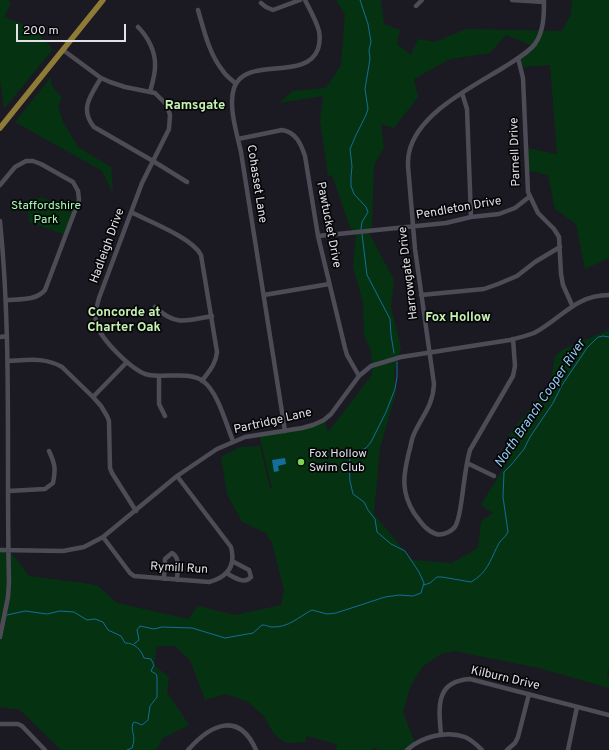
<!DOCTYPE html>
<html>
<head>
<meta charset="utf-8">
<style>
	body { margin:0 }
	#map { position:relative; width:609px; height:750px; overflow:hidden; background:#1b1a23; font-family:Overpass,sans-serif }
	canvas { display:block }
	.scale { position:absolute; left:16px; top:24px; width:110px; height:18px; box-sizing:border-box; border:2px solid #e1e1e7; border-top:0; padding-left:5px; font-size:12px; line-height:14px; white-space:nowrap; color:#e1e1e7; -webkit-text-stroke:3px #060609; paint-order:stroke }
</style>
</head>
<body>
<div id="map">
<canvas width="609" height="750"></canvas>
<div class="scale">200 m</div>
</div>
<script>
const ctx = document.querySelector('canvas').getContext('2d');
ctx.lineJoin = 'round';
function fillPath(path, color) { ctx.fillStyle = color; ctx.fill(path, 'evenodd'); }
function trace(path, color, width, dash) { ctx.strokeStyle = color; ctx.lineWidth = width; ctx.lineCap = dash ? 'butt' : 'round'; ctx.setLineDash(dash || []); ctx.stroke(path); }
function write(font, color, halo, rows, align = 'center') {
  ctx.font = font + ' Overpass,sans-serif'; ctx.lineWidth = 3.5; ctx.setLineDash([]); ctx.textBaseline = 'middle'; ctx.strokeStyle = halo; ctx.fillStyle = color; for (const [text, x, y, turn = 0] of rows) {
    ctx.save(); ctx.translate(x, y); ctx.rotate((+turn || 0) * Math.PI / 180); ctx.textAlign = isNaN(turn) ? turn : align; if (halo) ctx.strokeText(text, 0, 0); ctx.fillText(text, 0, 0); ctx.restore();
  }
}
fillPath(new Path2D(`
	M0 0H8L11 4 4 17 32 28 53 49 4 109 0 79Z
	M336 0H381L384 24 400 30 397 44 411 55 418 39 435 42 466 29 562 31 571 14 572 0H609V258L585 269 576 224 555 209 548 175 526 170V148L557 154 550 65 522 67 521 55 533 46 506 35 490 53 450 59 414 79 418 97 394 128 381 124 384 148 374 165 372 225 370 235 394 280 391 307 401 348 394 373 396 393 380 448 374 514 412 560 452 563 478 548 481 521 493 513 481 505 507 462 510 433 550 385 555 356 563 349 609 330V666L607 677H609V688L539 668 454 651 441 654 422 667 410 687 403 712 415 743 407 750H379L373 747 372 750H336L337 744 306 736V742L286 743 274 734 264 716 248 702 226 694 205 700 190 660 175 646H157L154 665 169 677 167 692 189 725 163 738 156 750H61L19 709H13L0 707V551H10L29 576 97 585 117 603 188 619 198 606 235 615 281 605 284 590 272 543 266 533 242 522 227 494 221 457 240 447 260 446 270 488H272L259 435 302 428 324 420 328 432 372 375 371 351 364 335 363 302 353 267 356 236 349 225 332 175 328 176 320 121 323 96 279 103 293 91 326 88 341 65 345 15Z
	M51 77V85L62 98 58 106 63 122 78 147 111 167 113 194 102 171 15 122Z
	M41 197 75 211 66 235 29 222 28 203Z`), '#053311');
fillPath(new Path2D(`
	M285 458 286 464 278 466 279 471 274 472 272 460Z`), '#156d9b');
trace(new Path2D(`
	M360 0 368 24 371 42 369 50 370 59 365 89 368 109 366 115 356 135 350 149 352 166 351 177V186L354 194 366 207 368 212 362 222 361 229
	M362 234 367 275 390 319 391 335 394 353
	M424 585 430 583 437 577H442L471 582C487 573 490 561 497 547 499 541 505 538 508 532L503 497 504 472 511 465 524 449 530 437 553 403 562 385 587 348 598 337 603 336 609 337
	M7 615 25 611 47 614 60 611 74 612 87 620 95 619 103 622 108 630 121 636 125 643C134 643 141 649 144 658L151 659 154 665 151 671 156 674 157 677V697L150 706 148 720 142 725 135 722 133 723C130 733 137 734 132 748L127 750
	M134 644 139 640 137 630 140 626 154 629 162 627 192 628 225 638 253 633 262 625C265 625 268 626 271 627 289 628 298 617 312 610L327 614 336 613 385 597 399 595 413 596 421 593 424 583 419 572 405 551 391 544 377 532 375 519 368 510 364 502 353 494 350 481 349 466 350 458 354 454 366 448 371 442 386 412 395 389 397 377V362`), '#156d9b', 1);
trace(new Path2D(`
	M512 0 544 2
	M261 3 266 7 273 10 300 0
	M416 6 422 0
	M198 10C204 30 209 54 223 71 226 76 232 80 236 84
	M138 27C148 37 156 52 155 67 155 75 152 84 150 92
	M63 50 101 78 110 82 125 87 155 93 167 105 170 115 169 129 142 183 99 298C97 306 94 314 96 322 99 338 133 372 149 375 166 378 188 371 203 381 218 392 226 424 233 441
	M518 58 523 78 528 192 538 213 554 229 559 237 561 274 563 285 572 305
	M101 78C91 95 79 109 94 127L153 161 187 182
	M462 93 467 109 471 217
	M238 139 282 130C296 132 301 144 305 156L318 236 345 348 347 355 359 376
	M0 185 15 167 26 161H33L41 164 73 182 78 191 79 200 45 290C36 301 19 299 6 300
	M131 212C148 221 193 238 201 255L217 352C216 364 209 371 202 381
	M0 221C12 341 6 461 9 582L8 597 0 637
	M318 236 446 223 471 217 499 214 515 208 529 197
	M264 295 329 284
	M421 295 484 289 498 284 517 276 535 262 560 247
	M155 307C175 326 186 321 212 316
	M0 337 7 336
	M513 339 515 366 513 376 470 450C465 467 464 486 461 504 460 511 459 518 456 525 453 531 443 536 436 534 426 531 420 521 414 513 401 492 403 476 409 452 411 446 411 440 414 434 422 416 433 406 434 384L415 249 408 166C408 162 408 157 409 153 417 113 474 86 506 66 515 60 528 53 535 44 544 31 544 15 544 0
	M8 361C28 360 45 357 62 367L93 397 101 406 107 416 109 421 110 468 112 473 136 511
	M159 376V404L165 416
	M93 397 127 362
	M285 431 241 152C237 134 228 106 234 88 245 55 306 82 318 49 320 43 320 37 319 31 316 20 310 10 305 0
	M467 463 494 476
	M8 491 45 489 53 483C56 469 55 464 49 451
	M103 537 130 573 134 576 209 582C228 577 236 566 231 547L177 476
	M0 550 63 551 84 547 103 537 177 476 217 449 245 437 302 428 313 425 324 420 331 414 359 376 371 366 401 357 510 340C518 338 526 336 534 333 561 319 575 295 609 295
	M226 573C234 577 244 585 251 577L249 570 232 561
	M164 579 165 559 172 553C181 558 177 571 177 580
	M0 724H18L22 726 45 750
	M441 735C439 709 434 681 470 679L609 715
	M188 750C211 724 239 711 256 750
	M407 750C421 737 446 730 465 737 472 740 477 745 482 750
	M507 750 515 743 518 737 529 694
	M568 750 577 707`), '#4d4c56', 4.5);
trace(new Path2D(`
	M0 128 103 0`), '#8d7b36', 5.5);
for (const [x, y, r, color] of [
	[301,462,4,"#7dd153"]
]) { const dot = new Path2D(); dot.arc(x, y, r, 0, 2 * Math.PI); ctx.fillStyle = color; ctx.fill(dot); trace(dot, '#060609', 1.5); }
write('12px', '#e1e1e7', '#060609', [
	["Parnell Drive",516,152,-92],
	["Cohasset Lane",256,184,81],
	["Pendleton Drive",459,209,-10],
	["Pawtucket Drive",328,225,79],
	["Hadleigh Drive",108,246,-70],
	["Harrowgate Drive",409,273,-97],
	["Partridge Lane",273,422,-13],
	["Rymill Run",179,569,3],
	["Kilburn Drive",505,679,13]
]);
write('12px', '#a3fdb0', '#060609', [
	["Staffordshire",46,207],
	["Park",46,221]
]);
write('12px', '#e1e1e7', '#060609', [
	["Fox Hollow",309,455],
	["Swim Club",309,469]
], 'left');
write('bold 13px', '#c5f3b1', '#060609', [
	["Ramsgate",195,106],
	["Concorde at",124,313],
	["Charter Oak",124,328],
	["Fox Hollow",458,318]
]);
write('italic 13px', '#92cdf4', '#060609', [
	["North Branch Cooper River",541,404,-56]
]);
</script>
</body>
</html>
